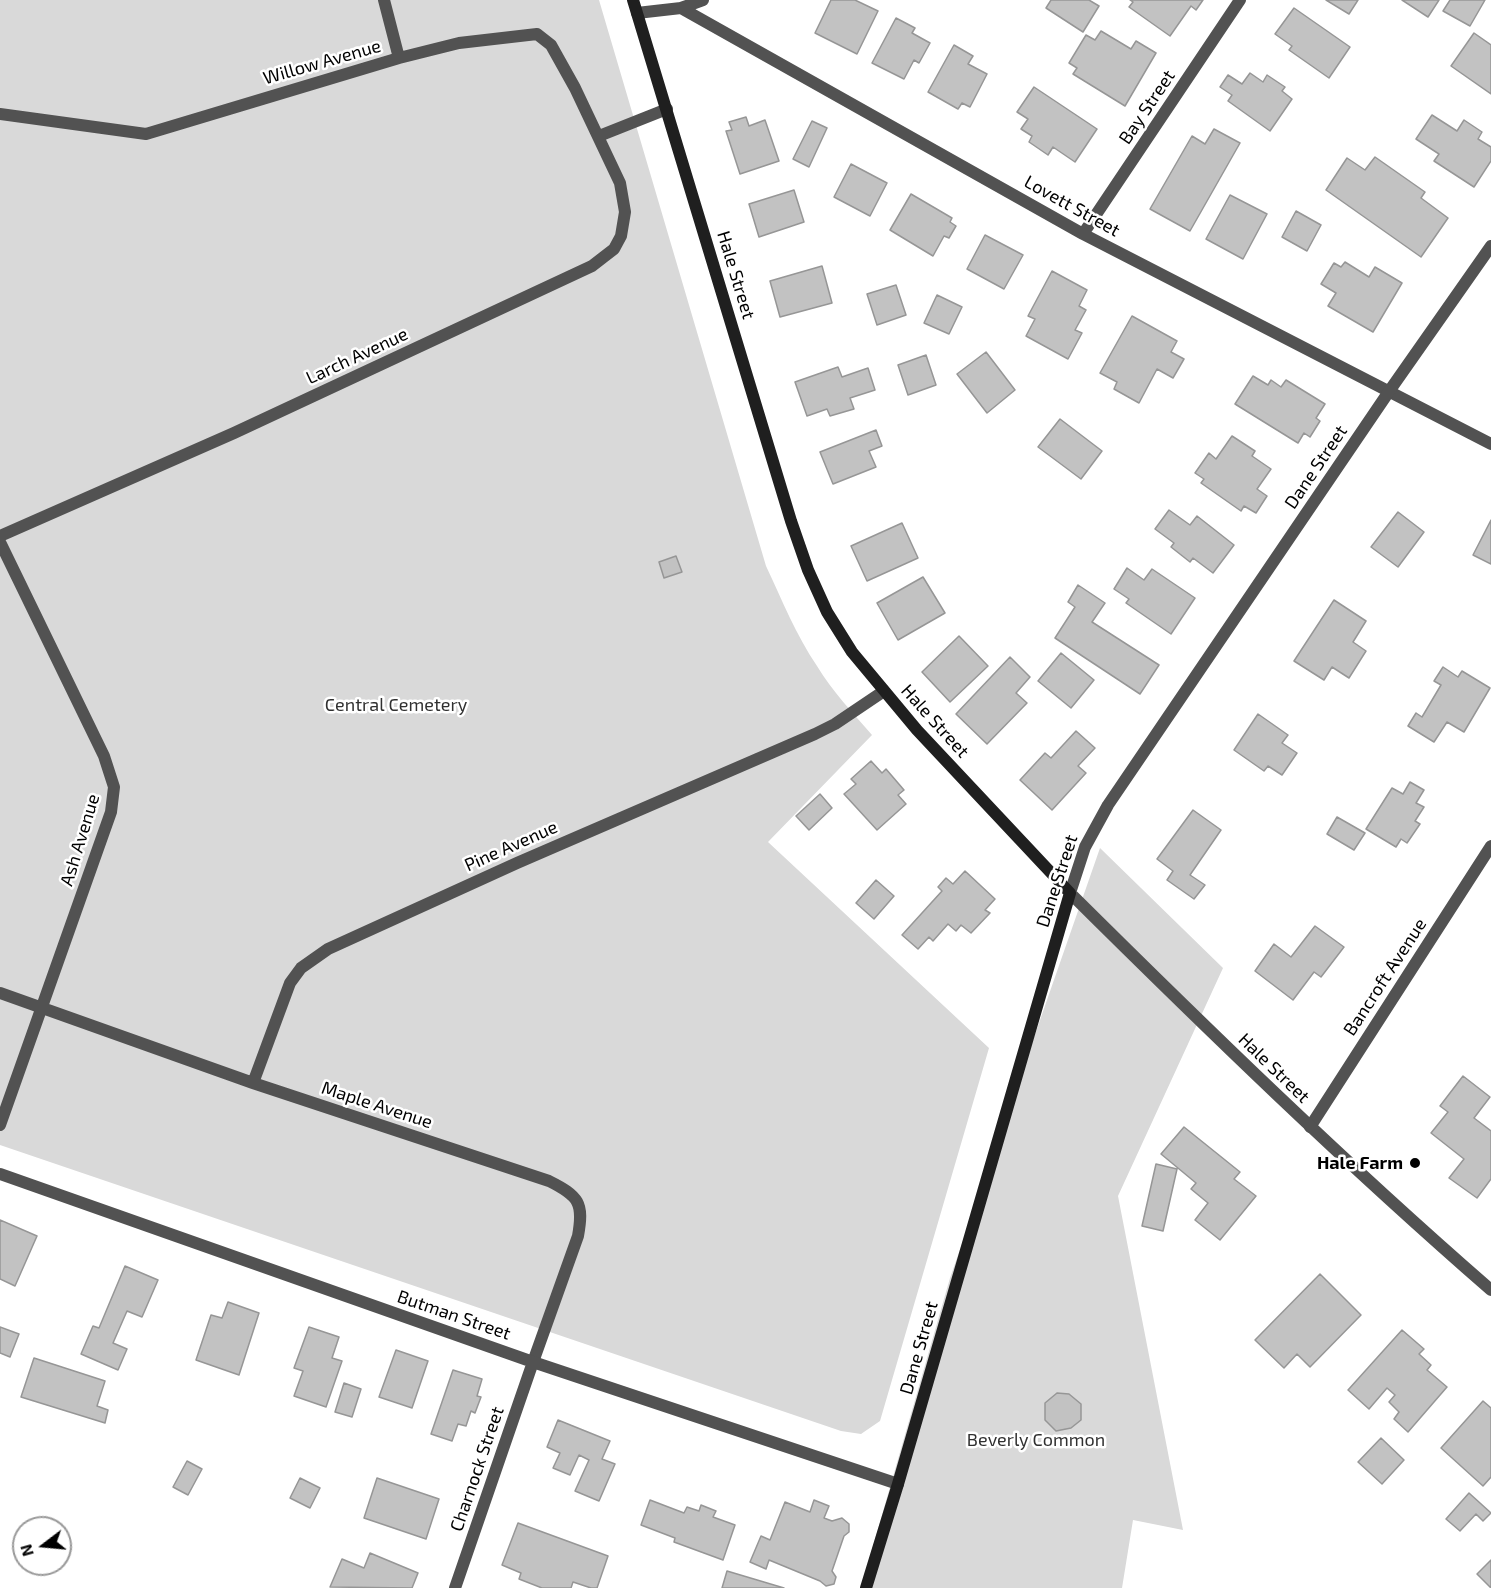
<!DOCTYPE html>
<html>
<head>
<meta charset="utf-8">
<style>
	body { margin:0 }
	#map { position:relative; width:1491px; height:1588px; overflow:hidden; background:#fff; font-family:"Exo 2",sans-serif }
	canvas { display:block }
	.north { position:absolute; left:12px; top:1516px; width:60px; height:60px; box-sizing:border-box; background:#fff; border:2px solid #999; border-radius:50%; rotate:254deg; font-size:16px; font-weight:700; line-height:24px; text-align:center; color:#000 }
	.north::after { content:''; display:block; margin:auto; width:21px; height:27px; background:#000; clip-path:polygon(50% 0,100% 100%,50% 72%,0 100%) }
</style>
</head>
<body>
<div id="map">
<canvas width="1491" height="1588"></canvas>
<div class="north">N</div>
</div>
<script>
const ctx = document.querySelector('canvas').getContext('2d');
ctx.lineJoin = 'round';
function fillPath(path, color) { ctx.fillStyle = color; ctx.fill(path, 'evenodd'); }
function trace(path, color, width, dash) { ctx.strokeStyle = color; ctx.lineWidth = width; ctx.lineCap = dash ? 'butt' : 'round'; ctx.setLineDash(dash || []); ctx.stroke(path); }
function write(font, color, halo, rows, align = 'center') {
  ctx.font = font + ' "Exo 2",sans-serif'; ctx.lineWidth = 5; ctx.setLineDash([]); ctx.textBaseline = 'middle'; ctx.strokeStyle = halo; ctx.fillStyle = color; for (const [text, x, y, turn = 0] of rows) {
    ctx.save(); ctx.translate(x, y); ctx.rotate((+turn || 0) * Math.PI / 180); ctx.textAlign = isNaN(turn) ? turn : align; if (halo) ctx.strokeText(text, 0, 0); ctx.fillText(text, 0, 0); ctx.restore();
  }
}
fillPath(new Path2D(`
	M0 0H599L766 566C782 600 796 635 817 666 832 691 853 713 872 735L768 842 989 1048 880 1421 861 1434 841 1431 0 1145Z
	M1100 848 1223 968 1118 1196 1183 1530 1133 1520 1122 1588H861L950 1278Z`), '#d9d9d9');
const building = new Path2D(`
	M831 0H855L878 11 857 54 815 33Z
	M1051 0H1089L1099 6 1083 32 1046 8Z
	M1130 0H1203L1196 10 1191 6 1170 36 1129 7 1133 2Z
	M1326 0H1358L1349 14Z
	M1402 0H1439L1428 17Z
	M1450 0H1485L1470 26 1443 11Z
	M1294 8 1350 47 1329 78 1289 50 1292 46 1275 34Z
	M896 18 915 28 912 33 930 43 919 63 914 60 904 79 872 63Z
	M1101 31 1131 49 1136 41 1156 53 1125 106 1073 74 1077 68 1069 63 1086 35 1095 40Z
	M1474 33 1491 45V94L1451 66Z
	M954 45 973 56 968 64 987 74 970 107 962 103 958 109 928 92Z
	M1250 73 1263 82 1267 75 1285 87 1282 91 1292 99 1270 131 1228 101 1232 95 1220 87 1228 75 1242 84Z
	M1034 87 1097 129 1075 162 1053 147 1048 155 1029 142 1032 136 1021 129 1028 119 1017 112Z
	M1432 115 1457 131 1464 120 1482 132 1478 139 1491 147V161L1474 187 1434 161 1439 154 1416 139Z
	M746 117 749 126 765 120 779 161 740 174 726 131 732 130 729 122Z
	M812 121 827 128 809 167 793 159Z
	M1214 129 1240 143 1190 231 1150 209 1192 136 1205 144Z
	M1375 157 1425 192 1421 198 1448 218 1421 257 1326 190 1347 158 1365 170Z
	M851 164 887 183 870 216 834 197Z
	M794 190 804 222 759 237 749 204Z
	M911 194 952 218 950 222 956 226 949 238 944 236 933 256 890 230Z
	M1230 195 1267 214 1243 259 1206 239Z
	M1296 211 1321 225 1307 251 1282 237Z
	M985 235 1023 255 1004 289 967 269Z
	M1345 262 1369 277 1375 267 1402 283 1373 332 1328 306 1336 293 1321 284 1334 263 1341 267Z
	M822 266 832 303 780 317 770 281Z
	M1052 271 1087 290 1079 306 1086 310 1075 330 1082 333 1068 359 1026 336 1035 319 1028 316Z
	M896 285 906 315 877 325 867 294Z
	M937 295 962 307 949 334 924 323Z
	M1132 316 1177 341 1171 352 1184 359 1173 378 1157 369 1139 403 1114 389 1117 382 1100 373Z
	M986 352 1015 390 987 413 957 374Z
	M926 355 936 385 908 395 898 365Z
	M838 367 842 377 868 368 875 390 850 398 854 409 830 416 827 409 807 416 795 382Z
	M1253 376 1268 385 1271 380 1281 387 1286 380 1325 404 1316 418 1320 421 1310 437 1304 433 1298 443 1235 404Z
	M1060 419 1102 451 1081 479 1038 447Z
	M876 430 882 446 869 451 876 467 833 484 820 452Z
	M1232 436 1255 451 1252 456 1271 469 1257 489 1267 496 1256 513 1244 506 1241 511 1201 483 1204 479 1195 473 1209 453 1216 459Z
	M1169 510 1190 525 1197 516 1234 545 1213 573 1193 558 1190 562 1171 547 1174 543 1155 529Z
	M1398 512 1424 532 1398 567 1371 547Z
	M1491 520V564L1473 555Z
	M902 523 918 558 867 581 851 546Z
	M676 556 682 572 664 578 659 562Z
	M1127 568 1144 580 1152 569 1195 598 1171 634 1126 603 1129 599 1114 589Z
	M923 577 945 613 898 640 877 603Z
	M1078 585 1105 603 1092 622 1159 665 1140 694 1055 638 1075 607 1068 602Z
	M1334 600 1366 621 1353 642 1366 651 1349 678 1332 667 1324 680 1294 661Z
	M959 636 988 666 950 702 922 672Z
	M1061 653 1094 680 1071 708 1038 681Z
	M1010 657 1030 677 1016 693 1027 703 987 744 956 714Z
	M1443 667 1458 677 1462 671 1490 688 1464 732 1447 722 1434 742 1408 726 1416 713 1422 717 1441 685 1434 681Z
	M1258 714 1288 735 1282 743 1297 753 1282 775 1268 766 1264 771 1234 750Z
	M1076 731 1095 748 1078 766 1086 773 1052 810 1020 780 1045 753 1051 758Z
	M871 761 882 773 886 769 904 790 898 795 906 804 877 830 844 794 856 784 851 779Z
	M1410 782 1424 790 1416 803 1424 807 1415 821 1420 824 1407 843 1401 839 1396 847 1366 829 1392 788 1403 794Z
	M820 794 832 808 809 830 796 816Z
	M1193 810 1221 830 1190 875 1205 885 1194 899 1167 880 1173 871 1157 859Z
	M1337 817 1365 833 1354 850 1327 834Z
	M965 871 995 899 985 910 990 913 971 933 961 925 956 931 948 924 933 941 929 937 918 949 902 935 942 891 938 887 946 878 953 884Z
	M876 880 894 896 874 919 856 903Z
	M1315 926 1344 947 1321 977 1314 972 1293 1000 1255 971 1274 944 1291 957Z
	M1463 1076 1490 1097 1474 1118 1491 1131V1179L1477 1198 1449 1178 1464 1159 1431 1133 1448 1112 1440 1106Z
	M1184 1127 1240 1172 1234 1179 1256 1196 1220 1240 1195 1220 1208 1203 1191 1189 1196 1183 1161 1154Z
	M1156 1164 1177 1169 1163 1231 1142 1226Z
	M0 1220 37 1236 15 1286 0 1279Z
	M125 1266 158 1280 142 1317 127 1311 113 1343 127 1349 118 1370 81 1354 93 1326 99 1328Z
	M1320 1274 1361 1315 1310 1367 1297 1354 1284 1368 1255 1340Z
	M228 1302 259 1313 239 1375 196 1360 211 1315 222 1318Z
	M0 1327 19 1334 10 1357 0 1353Z
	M309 1327 339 1337 332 1358 342 1361 326 1407 294 1396 303 1371 294 1368Z
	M1402 1330 1424 1349 1419 1354 1431 1365 1427 1370 1447 1387 1408 1432 1394 1419 1399 1412 1389 1402 1395 1395 1387 1388 1369 1409 1348 1390Z
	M396 1350 428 1361 412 1408 379 1397Z
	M34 1358 105 1381 97 1406 108 1410 105 1423 21 1397Z
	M453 1370 482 1379 477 1396 481 1397 475 1413 471 1411 466 1426 458 1424 452 1441 431 1434Z
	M344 1383 361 1389 352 1417 335 1412Z
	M1057 1393 1069 1394 1081 1404V1420L1071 1428 1056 1431 1045 1420V1403Z
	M1483 1401 1491 1408V1477L1483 1486 1441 1448Z
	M558 1420 610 1441 602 1459 615 1464 599 1501 575 1491 589 1460 579 1455 570 1475 553 1468 560 1453 547 1447Z
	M1381 1438 1404 1460 1382 1484 1358 1462Z
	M187 1461 202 1469 188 1495 173 1487Z
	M300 1478 320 1488 310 1508 290 1498Z
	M377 1478 439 1499 426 1539 364 1518Z
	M1469 1493 1491 1513 1483 1521 1476 1514 1460 1531 1446 1519Z
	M650 1500 684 1513 687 1507 699 1511 701 1505 716 1511 713 1517 735 1525 723 1560 674 1542 675 1538 641 1525Z
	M814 1500 829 1506 824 1518 832 1521 842 1518 849 1524V1532L844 1536 832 1571 836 1577 834 1584 826 1586 820 1581 769 1560 766 1569 750 1562 761 1536 770 1540 785 1502 810 1512Z
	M518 1523 608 1556 597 1588H591L573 1582 571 1588H542L519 1579 521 1573 502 1565Z
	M370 1553 418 1573 412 1588 330 1587 342 1559 364 1568Z
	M1491 1560V1588L1477 1574Z
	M727 1571 784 1588H722Z`);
fillPath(building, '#c2c2c2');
trace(building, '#969696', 1.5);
trace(new Path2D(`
	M384 0 399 58
	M0 114 146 134 399 58 459 43 537 34 551 45 575 88 620 183 625 212 621 236 614 249 592 266 234 433 0 536
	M599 136 667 109
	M0 542 104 756 114 787 111 812 0 1125
	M0 993 253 1083 549 1181C579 1196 584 1203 578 1236L533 1362
	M253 1083 290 983 301 968 328 949 517 863 815 734 835 724 884 691`), '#525252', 12);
trace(new Path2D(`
	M681 8 703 0
	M637 13 681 8 1083 234 1491 444
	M1083 234 1240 0
	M1310 1127 1491 846
	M0 1174 533 1362 898 1484
	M455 1588 533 1362`), '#525252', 12);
trace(new Path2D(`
	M1491 246 1390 390 1108 805 1085 847 1070 893C1207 1029 1345 1163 1491 1290`), '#525252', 12);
trace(new Path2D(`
	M633 0 791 521 808 570 827 612 852 652 917 730 1070 893 898 1484 866 1588`), '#1f1f1f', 12);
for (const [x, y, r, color] of [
	[1415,1163,6,"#000"]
]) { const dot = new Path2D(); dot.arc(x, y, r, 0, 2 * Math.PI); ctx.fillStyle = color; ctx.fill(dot); trace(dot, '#fff', 2); }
write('18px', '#000', '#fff', [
	["Willow Avenue",322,62,-16],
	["Bay Street",1147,107,-56],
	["Lovett Street",1072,206,29],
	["Hale Street",736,275,73],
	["Larch Avenue",357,356,-25],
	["Dane Street",1316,467,-56],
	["Hale Street",935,721,48],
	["Ash Avenue",80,840,-73],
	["Pine Avenue",511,846,-24],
	["Dane Street",1057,881,-72],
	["Bancroft Avenue",1385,977,-57],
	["Hale Street",1274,1068,44],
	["Maple Avenue",377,1105,18],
	["Butman Street",454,1315,19],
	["Dane Street",919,1348,-74],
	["Charnock Street",477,1469,-71]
]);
write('18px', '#303030', '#fff', [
	["Central Cemetery",396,705],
	["Beverly Common",1036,1440]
]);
write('bold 18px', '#000', '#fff', [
	["Hale Farm",1403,1163]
], 'right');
</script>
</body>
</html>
